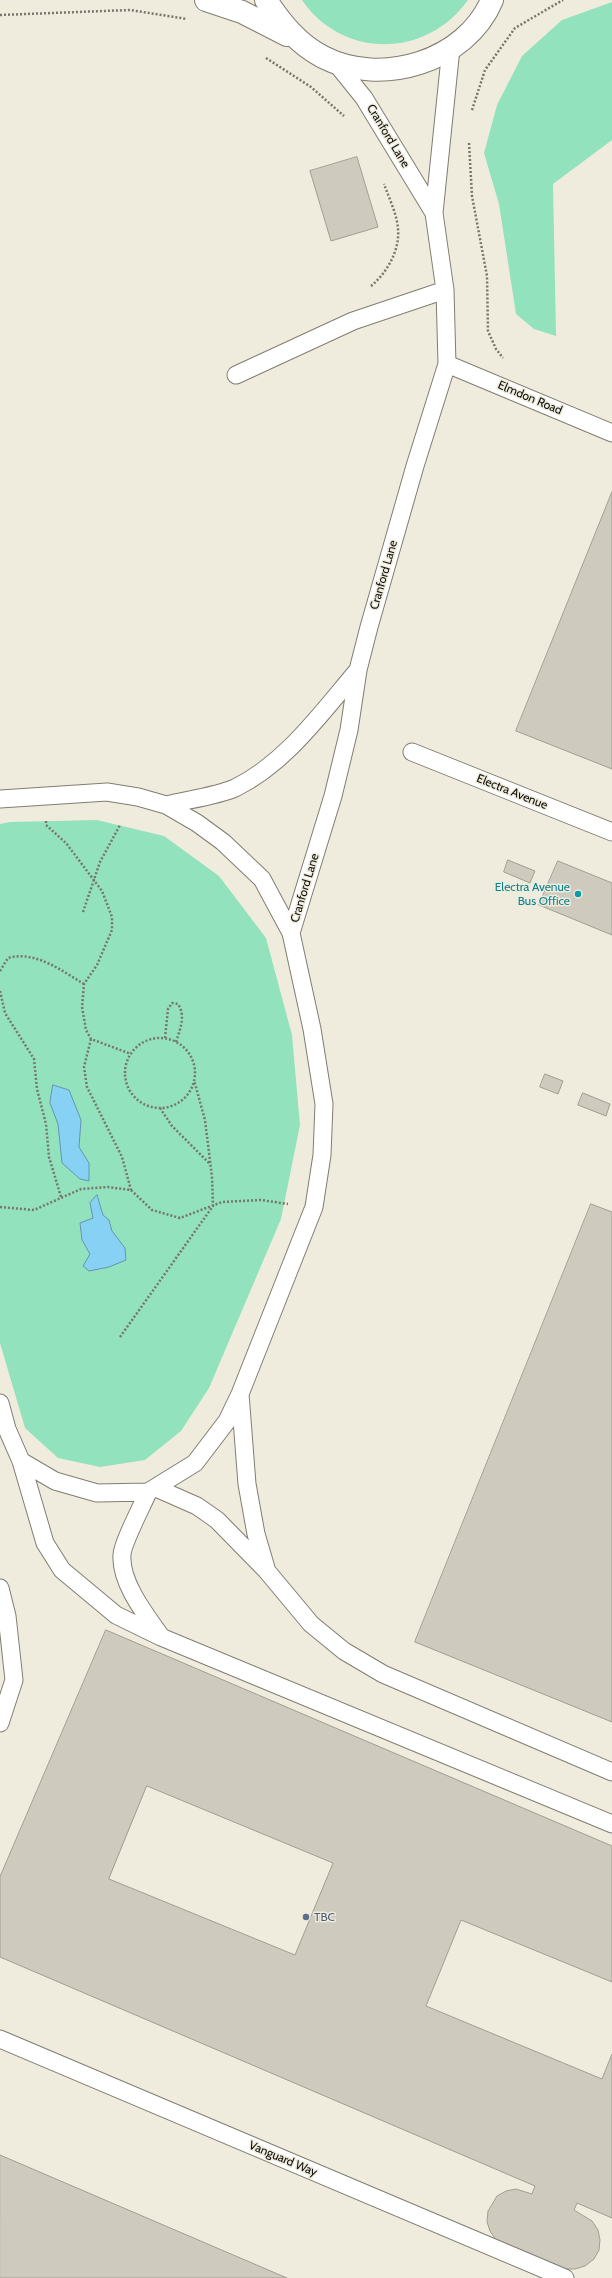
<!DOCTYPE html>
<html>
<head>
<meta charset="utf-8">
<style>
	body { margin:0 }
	canvas { display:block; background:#efecde }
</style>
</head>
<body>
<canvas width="612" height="2278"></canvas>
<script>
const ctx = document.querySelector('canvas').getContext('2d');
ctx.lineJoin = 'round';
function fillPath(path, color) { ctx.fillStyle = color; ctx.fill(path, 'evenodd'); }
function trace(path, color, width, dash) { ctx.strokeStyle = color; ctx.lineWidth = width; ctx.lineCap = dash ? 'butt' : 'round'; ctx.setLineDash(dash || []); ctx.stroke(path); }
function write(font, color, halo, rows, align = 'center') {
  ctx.font = font + ' Cabin,sans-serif'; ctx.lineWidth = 3; ctx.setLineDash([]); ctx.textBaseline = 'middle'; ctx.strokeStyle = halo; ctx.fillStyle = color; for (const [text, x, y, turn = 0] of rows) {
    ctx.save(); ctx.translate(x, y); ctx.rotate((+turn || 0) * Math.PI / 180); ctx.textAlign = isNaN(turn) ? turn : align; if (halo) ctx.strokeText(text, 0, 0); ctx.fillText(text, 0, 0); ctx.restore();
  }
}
fillPath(new Path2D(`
	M302 0H468C427 58 343 60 302 0Z
	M612 2V140L553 184 556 336 534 329 516 314 499 204 484 153 497 105 522 56 562 20Z
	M97 820 164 836 219 876 266 938 292 1035 300 1125 281 1219 209 1388 181 1431 145 1460 100 1467 58 1458 25 1428 0 1343V824L10 822Z`), '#92e3bd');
const water = new Path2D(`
	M53 1085 69 1090 81 1120 79 1147 89 1163V1181L80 1179 62 1163 58 1124 50 1103Z
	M97 1195 103 1215 109 1220 112 1231 125 1248 126 1260 109 1267 89 1271 83 1266 90 1254 82 1240 80 1223 93 1218 90 1203Z`);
fillPath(water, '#87d1f5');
trace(water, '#6396ae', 1);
const building = new Path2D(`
	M357 157 378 227 331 241 310 171Z
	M612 492V769L516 731Z
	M508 860 535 871 530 883 504 872Z
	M558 861 612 883V935L539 905Z
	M545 1074 563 1081 558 1094 540 1087Z
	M583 1093 610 1104 606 1116 578 1105Z
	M591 1204 612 1212V1722L415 1642Z
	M106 1630 612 1846V1982L461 1920 426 2006 602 2079 612 2054V2218L577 2203 574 2210 592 2221 598 2230 600 2240 599 2250 594 2259 585 2266 575 2269H565L496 2240 490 2231 487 2222 488 2211 497 2196 506 2191 516 2189 532 2194 535 2186 0 1957V1877ZM147 1786 333 1863 295 1955 109 1879Z
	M0 2155 287 2278H0Z`);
fillPath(building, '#cecbbe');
trace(building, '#a19e91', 1);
const service = new Path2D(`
	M335 62 364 98 434 213
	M447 364 612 433
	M236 375 353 321 445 290
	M412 752 612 832
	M0 799 107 792 138 797 166 805 197 823 223 842 262 879 291 933 312 1029 324 1104 322 1155 314 1207 240 1394 227 1421 195 1463 148 1492 97 1493 55 1481 21 1461 7 1429 0 1403
	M166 805C186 800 217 796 235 788 286 763 322 712 358 670
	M291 933 333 796 349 730 358 670 369 627 415 466 447 364 445 290 434 213 451 48
	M240 1394 247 1484 256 1534 266 1568
	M21 1461 45 1543 62 1570 116 1615 161 1637 612 1824
	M156 1488 197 1506 217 1520 266 1570 311 1624 344 1651 383 1674 612 1772
	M148 1492C143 1504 122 1544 122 1555 120 1582 145 1614 160 1635
	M0 1588 7 1616 14 1680 0 1723
	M0 2039 565 2278`);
const tertiary = new Path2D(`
	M206 0 242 12 287 35
	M266 0C281 23 298 44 323 57 381 87 466 62 492 0`);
trace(service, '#807e71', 19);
trace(tertiary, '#807e71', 24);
trace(new Path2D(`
	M0 15 130 10 187 19
	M266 58 311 87 344 116
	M472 110 485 70 515 28 563 0
	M469 143 472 196 487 276 488 331 496 349 503 358
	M371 286C387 273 400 250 398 229 397 214 389 198 384 184
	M46 821V825L66 843 102 891 112 917V930L97 965 84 984 82 1007 86 1030 91 1039 131 1054
	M83 912 100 862 120 825
	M0 971 8 958C35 950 62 971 84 984
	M0 991 5 1013 34 1059 37 1089 46 1124 49 1157 61 1197
	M165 1038 168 1009 172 1003 178 1004C186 1016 180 1029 176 1042
	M125 1073a35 35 0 1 1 70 0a35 35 0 1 1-70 0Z
	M91 1039 84 1067 87 1087 122 1157 131 1190
	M160 1108 172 1126 210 1164
	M0 1207 34 1210 81 1189 108 1187 131 1190 152 1210 180 1218 222 1202 261 1200 288 1204
	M120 1337 213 1206 212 1177 205 1120 194 1080`), '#77756c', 2.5, [2, 2]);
trace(service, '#fff', 17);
trace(tertiary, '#fff', 22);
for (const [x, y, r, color] of [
	[578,894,4,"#0f9aa8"],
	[306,1917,4,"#5c6f8a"]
]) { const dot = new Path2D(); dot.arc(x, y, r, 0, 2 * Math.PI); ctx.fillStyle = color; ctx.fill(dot); trace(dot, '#efecde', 1.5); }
write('12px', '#0e0d09', '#efecde', [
	["Cranford Lane",388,136,59],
	["Elmdon Road",530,398,23],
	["Cranford Lane",384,575,-74],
	["Electra Avenue",512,792,22],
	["Cranford Lane",305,888,-73],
	["Vanguard Way",283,2159,23]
]);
write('12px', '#0d838f', '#efecde', [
	["Electra Avenue",570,887],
	["Bus Office",570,901]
], 'right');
write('12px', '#4e5e75', '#efecde', [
	["TBC",314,1917]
], 'left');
</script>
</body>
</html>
